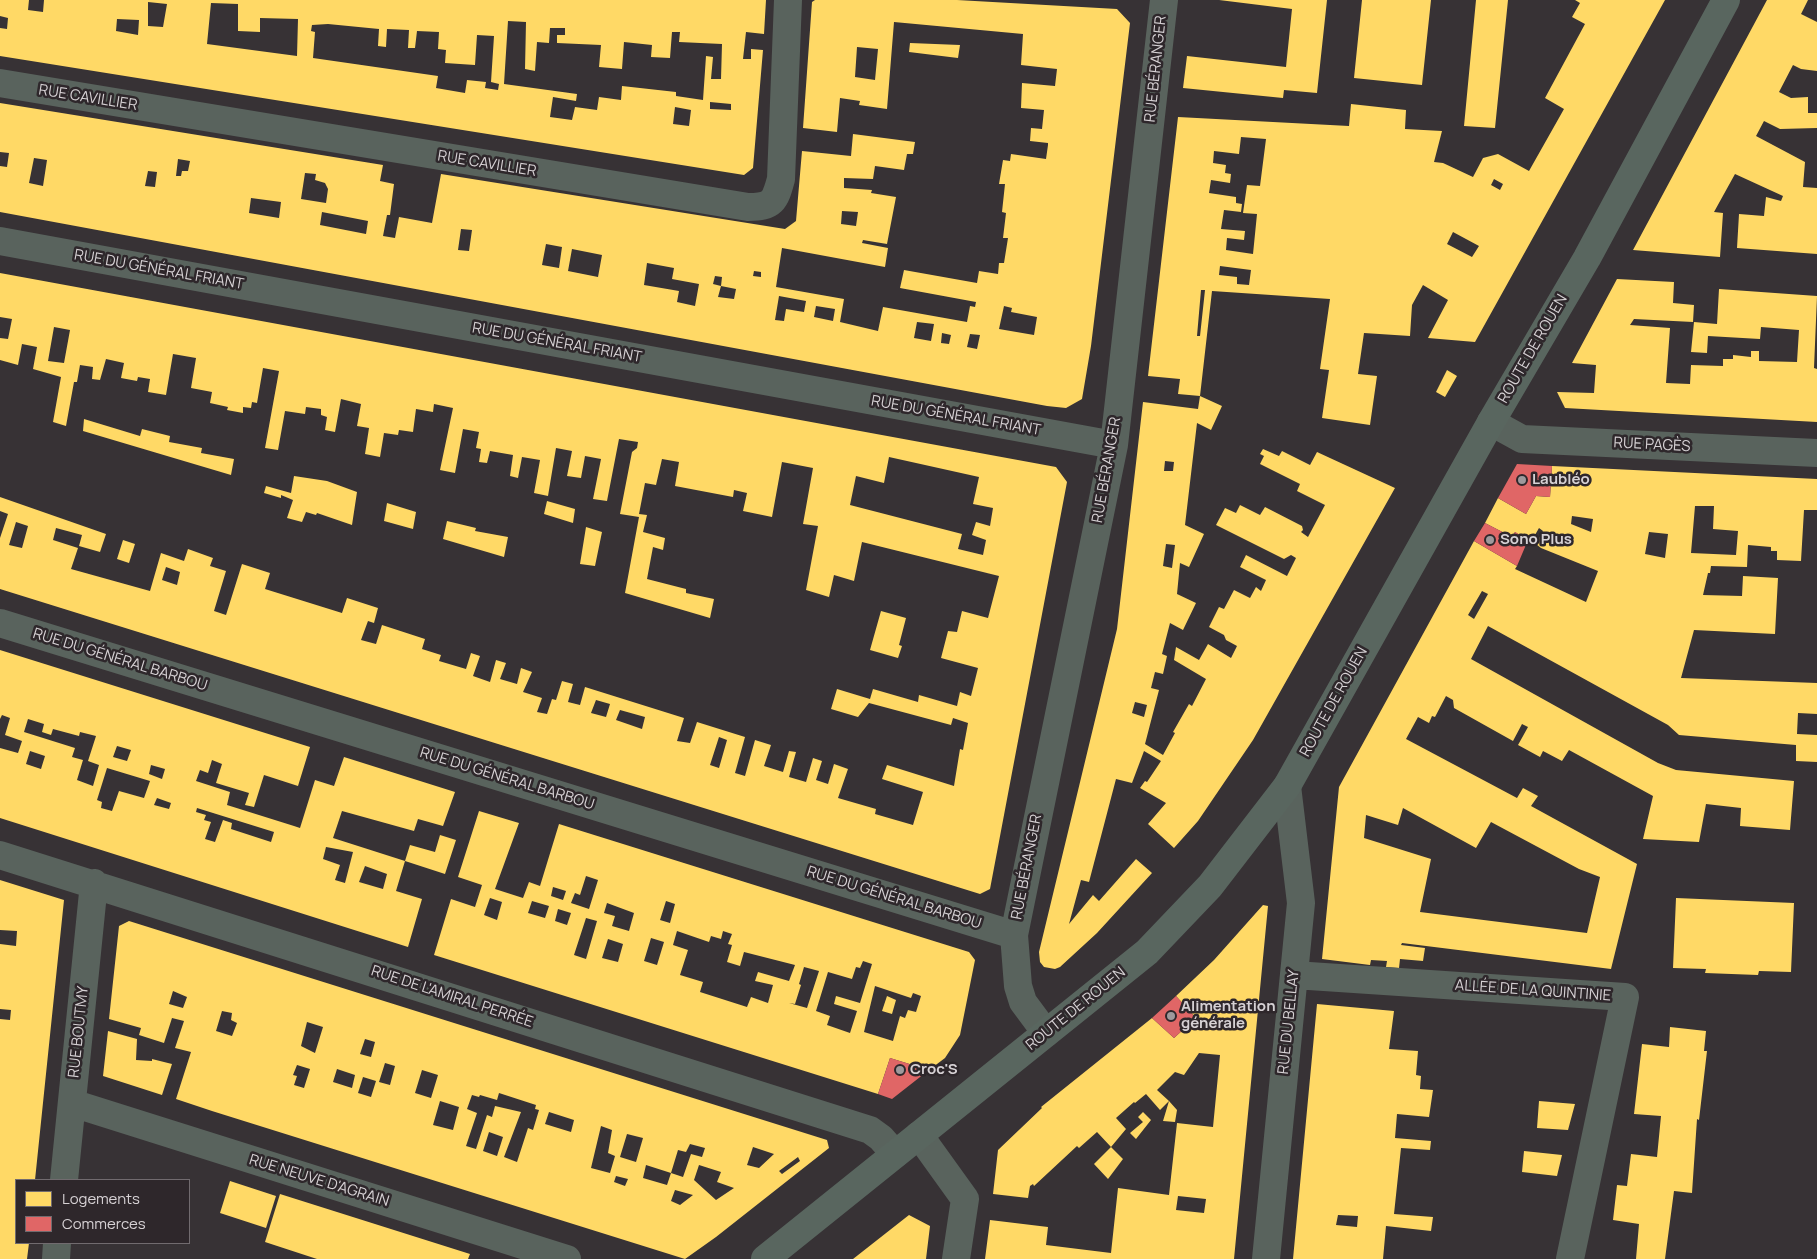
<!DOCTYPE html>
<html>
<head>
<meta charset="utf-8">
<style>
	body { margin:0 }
	#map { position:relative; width:1817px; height:1259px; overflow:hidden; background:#373235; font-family:Manrope,sans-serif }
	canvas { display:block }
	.legend { position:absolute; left:15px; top:1179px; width:175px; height:65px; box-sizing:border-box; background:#2e272b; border:1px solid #716b6f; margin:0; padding:6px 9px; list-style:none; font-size:15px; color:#d6d1d4 }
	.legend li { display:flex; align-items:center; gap:10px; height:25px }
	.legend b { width:25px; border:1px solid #716b6f }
</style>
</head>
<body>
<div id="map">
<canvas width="1817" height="1259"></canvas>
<ul class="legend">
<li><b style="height:14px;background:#ffd966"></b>Logements</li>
<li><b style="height:14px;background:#e06666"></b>Commerces</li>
</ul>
</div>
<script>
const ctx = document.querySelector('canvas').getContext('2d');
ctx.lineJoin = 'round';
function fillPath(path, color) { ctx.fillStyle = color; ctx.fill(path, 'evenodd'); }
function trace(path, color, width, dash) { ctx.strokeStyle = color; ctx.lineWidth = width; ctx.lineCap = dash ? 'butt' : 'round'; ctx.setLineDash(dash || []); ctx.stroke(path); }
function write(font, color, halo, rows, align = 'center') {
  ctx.font = font + ' Manrope,sans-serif'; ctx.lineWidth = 5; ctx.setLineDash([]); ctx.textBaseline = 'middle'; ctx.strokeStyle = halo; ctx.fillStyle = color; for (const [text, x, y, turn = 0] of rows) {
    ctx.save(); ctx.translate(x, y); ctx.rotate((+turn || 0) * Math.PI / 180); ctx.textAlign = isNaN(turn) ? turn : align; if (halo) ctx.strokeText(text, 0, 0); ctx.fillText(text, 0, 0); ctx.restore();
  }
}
fillPath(new Path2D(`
	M0 0H29L28 10 43 12 44 0H766L764 34 746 32 743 59H751V49L763 50 753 168 744 175 0 56V28L7 29 8 18 0 16ZM148 2 167 4 163 27 148 26ZM211 3 238 4V31L260 32V18L298 19 297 56 207 44ZM117 19 139 20 138 35 116 31ZM508 21 526 22 525 69 535 71 537 42 549 43 550 28H565V35H557V43L601 45 599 67 622 69 624 42 652 45 651 57 670 58 672 32H680L679 42 722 44 721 79H711L713 57 706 56 703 100 676 96V92L622 86 621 100 599 97 597 110 575 107 572 120 550 117 553 97 576 101 577 94 504 84ZM328 24 379 29 378 46 386 47 387 29 409 30 408 48H415L417 31 439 32 438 49 446 50 445 63 475 65 477 35 494 36 491 82 499 84 498 90 485 88 486 82 467 80 465 93 436 88 438 76 313 58 315 32 311 31 312 25ZM710 102 731 104V110L710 109ZM675 107 691 110 689 126 673 124Z
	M815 0H957L1117 9 1130 23 1091 346 1082 399 1066 408 1047 406 0 212V166L7 167 9 153 0 152V103L383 165 380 181 394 184 390 215H387L383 236 395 238 399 217 432 223 441 174 785 229 796 221 802 151 851 156 853 134 915 142 913 154H907L904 170 875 166 873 179 844 178V188L872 190 871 193 896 197 887 244 863 240 862 243 888 248 885 267 782 248 776 287 844 299 840 322 878 331 883 307 967 322 970 306 975 307 976 302 900 288 904 270 977 283 979 271 998 274 999 263H1004L1008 238H1003L1006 213 1002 212 1005 184H999L1003 160 1010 161 1011 154 1046 159 1048 145V143L1030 141 1031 128 1042 129 1044 110 1021 108 1022 83 1055 86 1057 69 1021 65 1023 34 894 22 887 109 859 105 860 101 840 98 837 132 803 128 812 2ZM857 47 878 49 875 80 855 77ZM34 158 47 160 43 186 29 183ZM178 159 190 161 188 171H182L181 176H176ZM148 171 157 172 155 187 145 186ZM305 173 316 174 315 180 325 183 328 189 326 203 301 199ZM251 198 281 202 279 218 249 213ZM842 211 858 212 856 226 841 224ZM322 212 368 221 366 234 320 225ZM461 229 472 230 469 251 458 250ZM546 244 562 247 559 268 542 265ZM572 249 602 255 598 277 568 271ZM647 263 674 268 672 279 699 284 695 306 677 302 679 291 644 285ZM754 271 761 272V277L753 276ZM715 276 722 277 721 286 736 289 734 299 718 297 721 286 713 284ZM779 296 806 301 804 312 786 309 784 321 775 320ZM816 306 835 309 833 321 814 317ZM1004 306 1012 308 1011 312 1037 317 1034 335 999 329ZM917 322 934 324 931 341 914 338ZM942 333 951 335 949 344 941 343ZM970 334 980 335 977 349 967 347Z
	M1219 0H1327L1317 93 1284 90 1283 98 1183 88 1187 56 1286 67 1292 9Z
	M1362 0H1431L1422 85 1354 78Z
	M1476 0H1508L1495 128 1464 126Z
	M1575 0H1665L1475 342 1428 338 1448 300 1423 285 1412 305 1410 336 1364 333 1358 374 1377 376 1370 425 1322 418 1329 370 1320 369 1330 299 1212 291 1200 396 1222 406 1211 430 1197 423 1185 525 1204 534 1189 567 1180 563 1177 594 1196 603 1183 630 1170 623 1162 654 1167 656 1163 674 1155 672 1151 688 1159 690 1145 744 1163 755 1175 733 1173 732 1189 704 1192 706 1206 679 1174 660 1176 647 1199 660 1208 644 1231 658 1237 646 1226 640 1224 635 1209 627 1219 607 1224 609 1234 590 1250 598 1256 587 1261 591 1266 580 1240 567 1246 555 1287 576 1296 558 1291 555 1284 559 1216 525 1225 508 1236 513 1240 505 1260 515 1265 507 1302 526 1303 530 1301 532 1308 537 1325 505 1297 491 1300 484 1260 464 1264 456 1260 454 1263 449 1279 456 1282 451 1310 465 1317 452 1395 488 1253 740 1198 821 1174 848 1148 824 1166 803 1140 788 1145 781 1147 782 1161 761 1144 751 1132 783 1116 779 1089 882 1081 880 1069 924 1093 895 1099 901 1136 859 1152 873 1097 933 1060 967 1055 969 1044 967 1040 962 1039 952 1117 629 1143 402 1198 409 1200 396 1178 394 1180 379 1148 376 1178 117 1349 126 1351 104 1406 110 1405 129 1442 131 1434 162 1443 163 1473 177 1483 158 1498 154 1529 171 1564 109 1545 98 1585 24 1572 17 1580 3ZM1241 137 1266 139 1260 186 1247 185 1243 213 1257 214 1253 254 1226 250 1227 238 1244 240 1245 231 1221 229 1224 210 1241 212 1242 204 1236 203V197L1209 193 1211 180 1230 183 1231 174 1225 173 1226 165 1213 163 1214 151 1239 154ZM1494 179 1503 184 1500 190 1491 185ZM1453 232 1479 246 1472 257 1447 244ZM1220 266 1251 270 1249 285 1237 284V277L1219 275ZM1201 290H1205L1200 336H1197ZM1165 461 1174 462 1173 471H1164ZM1166 544 1175 545 1172 568 1163 566ZM1135 702 1147 705 1144 717 1132 713Z
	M1767 0H1808L1801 14 1817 22V71L1801 69 1793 65 1779 92 1791 98 1808 97V113H1817V128L1780 129 1764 121 1756 136 1805 162 1803 187 1817 188V254L1737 248 1739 214 1764 216 1766 197 1781 201 1783 196 1735 174 1714 212 1723 213 1720 257 1633 250Z
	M910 43 960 45 958 58 909 52Z
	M0 273 1056 467 1067 482 990 889 980 894 0 589V538L8 514 0 511V497L106 534 100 552 79 546 82 535 56 528 53 540 78 548 71 569 150 591 161 553 184 561 188 549 213 558 210 566 226 571 214 611 226 615 242 564 270 573 265 589 342 613 347 598 378 608 374 623 368 621 361 640 376 644 382 625 425 639 422 649 441 655 439 661 466 669 471 653 480 656 473 676 490 682 496 660 506 663 500 679 517 684 521 668 532 672 523 692 542 698 537 712 547 714 552 699 556 700 562 681 573 684 568 702 580 705 585 687 684 718 677 741 690 743 697 722 745 737 735 773 745 776 755 740 771 745 764 766 783 772 789 751 796 752 789 777 806 782 813 758 822 761 816 780 828 784 834 764 848 769 838 798 876 809 875 814 913 825 923 792 882 779 887 765 954 786 960 749 963 750 968 723 953 718 951 725 869 703 858 717 831 709 837 689 870 699 873 689 918 702 919 695 957 706 960 692 971 696 978 668 941 658 948 631 957 632 962 611 988 618 999 576 862 542 854 581 834 575 829 597 806 590 818 526 803 524 813 468 782 462 772 517 743 511 747 493 734 490 733 497 675 486 679 462 662 459 656 485 645 483 639 514 647 515 643 532 665 538 663 550 653 547 647 579 686 589V593L714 599 710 618 625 593 639 517 620 514 632 452 637 448 638 442 619 439 607 501 593 499 601 459 585 456 581 478 567 476 572 451 556 448 548 496 534 493 540 460 522 457 518 478 510 476 513 455 490 451 487 463 479 462 481 449 476 448 479 432 463 429 455 473 440 470 453 408 434 404 433 412 416 409 413 432 399 430 398 435 384 433 380 457 365 454 369 428 357 426 361 404 341 399 335 432 325 430 327 417 321 415V409L306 407 305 414 285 411 278 450 265 448 279 371 263 368 257 403 252 402 251 408 243 407V413L227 410 228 407 210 403 212 392 191 388 196 358 173 354 166 395 148 392 150 379 138 377 137 381 121 378 124 363 106 359 100 380 92 379 93 367 80 365 77 382H74L66 426 53 422 61 377 33 369 37 347 22 344 18 365 0 360V338L8 339 12 319 0 317ZM54 327 70 330 64 363 48 361ZM889 457 979 477 973 504 993 508 990 526 976 522 972 535 986 540 983 555 958 549 962 534 850 505 856 476 884 483ZM16 522 28 526 22 548 9 545ZM166 567 180 572 177 585 162 580ZM596 700 610 704 606 717 591 713ZM620 710 645 717 642 729 616 720ZM719 737 727 740 719 768 710 765Z
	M1617 279 1674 282 1673 303 1694 305 1693 322 1634 319 1630 325 1670 328 1666 383 1690 384 1691 365 1723 366V359H1733V355L1751 357V351H1759V361L1797 362 1799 330 1761 327 1760 339 1708 336 1707 353 1691 352 1694 322 1717 324 1719 289 1817 296 1814 368 1817 369V422L1565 408 1557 392 1594 393 1596 365 1572 363Z
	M1447 370 1457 376 1445 397 1436 392Z
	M84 419 140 436 142 429 170 436 169 442 202 448 201 453 234 459 231 475 83 431Z
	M1552 466 1817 479V510H1804L1801 561 1777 560V551H1771V547L1748 545 1747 567 1711 566 1710 573H1708L1703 595 1742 596 1743 576 1778 578 1775 634 1694 630 1681 678 1817 683V714L1798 713 1797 734 1817 735V762L1796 761V745L1679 735 1668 725 1488 626 1471 659 1658 763 1676 770 1794 781 1790 830 1740 826 1741 808 1706 804 1699 842 1643 839 1653 796 1569 750 1562 761 1543 751 1540 757 1518 745 1528 727 1522 724 1513 741 1454 708 1453 700 1446 696 1435 717 1432 716 1429 723 1418 717 1406 739 1517 798 1523 788 1538 796 1531 806 1637 864 1611 969 1402 943 1401 945 1425 948 1423 961 1400 959 1399 968 1386 967 1387 961 1371 960 1370 965 1322 959 1339 787 1474 541 1517 566 1515 569 1586 602 1598 571 1541 548 1536 544 1543 531 1539 528 1531 542 1515 532 1512 537 1485 523 1498 498 1526 514 1536 496 1550 497ZM1695 506H1714L1713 529 1738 531 1736 555 1691 553ZM1572 516 1593 519 1591 532 1571 524ZM1649 532 1668 534 1665 558 1645 554ZM1482 591 1488 594 1474 619 1468 615ZM1403 808 1476 848 1491 822 1579 869 1600 877 1587 933 1420 912 1431 859 1364 838 1366 815 1398 825Z
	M294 476 327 481 357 492 352 525 317 513 316 515 306 512 302 522 287 518 293 500 281 495V498L264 493 266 486 291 493Z
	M547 501 575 509 573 523 544 514Z
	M387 503 416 512 413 529 384 521Z
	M447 521 476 528 475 531 508 537 504 557 443 539Z
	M586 527 602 532 595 566 580 564Z
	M123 540 135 544 129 563 117 559Z
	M881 611 906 618 899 645 902 646 898 658 870 650Z
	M0 650 310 747 298 786 264 775 254 807 245 805 249 793 216 783 222 764 212 760 208 773 200 770 196 781 230 792 227 805 294 826 300 828 315 780 334 786 344 757 455 792 443 826 418 819 414 831 342 811 333 838 405 861 396 891 422 899 408 947 0 818V748L18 753 22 741 5 735 10 718 2 715 0 719ZM28 719 44 724 42 732 51 735 53 729 79 736 80 732 96 736 88 761 99 765 93 786 77 780 83 760 72 757 75 748 24 732ZM117 746 131 750 127 761 113 757ZM30 751 45 756 41 769 26 764ZM151 765 165 769 162 779 149 774ZM107 768 150 781 144 798 119 791 112 811 101 808 102 802 97 800ZM157 798 171 803 169 809 154 805ZM197 808 274 832 271 842 231 829 232 823 223 820 215 842 205 839 211 822 204 820 206 815 196 812ZM326 847 353 852 345 883 335 880 340 865 323 859ZM365 866 387 874 383 889 359 882Z
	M479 811 519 823 495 889 523 898 529 882 540 886 559 824 969 952 975 960 960 1035 945 1058 929 1070 890 1058 878 1094 434 955 451 899 475 907 482 885 458 877ZM586 876 598 880 589 909 571 903 575 893 580 895ZM553 887 566 891 563 900 551 896ZM490 898 502 902 497 920 484 915ZM532 901 549 906 545 918 528 913ZM666 901 675 904 670 923 660 920ZM607 903 634 913 629 931 612 926 615 916 604 913ZM558 909 571 913 567 925 555 921ZM586 918 597 921 586 959 574 955ZM677 931 709 942 711 936 721 939 723 931 732 934 728 944 732 945 727 962 740 966 744 952 795 965 789 981 758 972 755 981 773 985 768 1003 751 997 747 1007 700 992 703 982 680 975 688 950 673 945ZM651 938 664 942 657 965 644 961ZM608 939 623 944 618 962 602 958ZM863 961 872 964 860 1003 836 996 834 1004 857 1011 850 1033 827 1025 830 1016 816 1011 828 972 852 979 856 967 860 968ZM804 967 819 971 807 1008 789 1003 795 1004 801 985 799 984ZM875 986 911 998 913 993 921 996 916 1012 908 1010 905 1018 900 1016 893 1041 864 1032Z
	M440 835 456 840 445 874 405 861 410 845 435 852Z
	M0 880 64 900 35 1180H16V1243H29L27 1259H0V1019L10 1020 11 1010 0 1009V944L16 946 17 931 0 930Z
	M1676 898 1794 903 1791 972 1759 971 1758 975 1705 973 1706 969 1673 968Z
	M1263 905 1268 906 1234 1259H985L990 1220 1048 1227 1046 1245 1111 1253 1118 1188 1169 1195 1177 1123 1213 1127 1220 1055 1199 1053 1184 1075 1175 1072 1157 1090 1169 1101 1160 1110 1146 1094 1135 1103 1134 1102 1116 1118 1126 1129 1111 1147 1097 1132 1079 1148 1077 1146 1034 1186 1033 1184 1030 1186 1028 1198 993 1194 998 1150 1042 1108 1041 1107 1152 1018 1174 1038 1196 1018 1176 996 1214 960ZM1178 1196 1206 1199 1204 1213 1176 1210Z
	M129 921 827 1140 829 1148 716 1237 685 1259 212 1111 176 1099 191 1052 175 1048 184 1021 172 1018 164 1043 139 1035 141 1028 109 1019 119 926ZM173 991 187 997 183 1008 169 1004ZM222 1011 232 1013 231 1020 237 1023 232 1036 216 1031ZM307 1022 323 1027 315 1053 301 1046ZM365 1039 375 1042 371 1057 360 1054ZM385 1063 395 1066 390 1085 379 1082ZM297 1065 310 1069 304 1088 294 1085 297 1076 293 1075ZM337 1069 355 1075 352 1088 333 1082ZM422 1070 438 1075 431 1098 415 1093ZM363 1077 376 1081 371 1097 358 1093ZM499 1093 536 1105 535 1109 539 1110 533 1130 528 1128 517 1162 504 1157 521 1112 495 1106 492 1117 487 1115 476 1149 466 1146 477 1113 467 1109 472 1095 479 1097 480 1095 497 1100ZM440 1101 459 1107 453 1130 433 1125ZM549 1112 574 1120 571 1132 545 1124ZM601 1126 612 1130 608 1153 615 1156 610 1173 591 1168ZM489 1132 503 1137 497 1156 483 1151ZM627 1134 643 1138 636 1162 620 1157ZM690 1144 705 1148 702 1157 691 1154 683 1177 671 1173 667 1185 643 1178 646 1165 671 1173 678 1150 686 1152ZM753 1147 774 1154 759 1168 747 1165ZM798 1157 800 1161 782 1174 779 1171ZM699 1165 721 1172 717 1182 734 1188 716 1200 694 1180ZM616 1176 628 1179 625 1186 614 1182ZM675 1190 693 1195 680 1205 671 1201Z
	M887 996 896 1000 892 1014 882 1011Z
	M1317 1004 1394 1011 1389 1049 1418 1051 1416 1075 1421 1076 1420 1089 1433 1090 1429 1117 1397 1114 1395 1138 1431 1141 1430 1150 1401 1148 1394 1214 1433 1217 1431 1231 1386 1226 1383 1259H1293ZM1338 1215 1358 1216 1357 1227 1336 1225Z
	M1670 1027 1706 1031 1704 1051H1707L1699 1120 1697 1119 1692 1193 1674 1191 1665 1259H1636L1639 1224 1613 1220 1617 1185 1627 1186 1631 1154 1657 1157 1661 1116 1634 1114 1642 1044 1669 1047Z
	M108 1031 137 1039 136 1060 152 1061V1059L172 1064 162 1095 103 1076Z
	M1169 1101 1177 1110 1175 1122 1163 1121Z
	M1539 1101 1575 1104 1568 1130 1537 1128Z
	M1143 1112 1151 1120 1136 1139 1130 1133 1143 1122 1138 1117Z
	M1111 1147 1123 1159 1108 1179 1094 1164Z
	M1524 1151 1562 1155 1557 1176 1522 1172Z
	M230 1181 276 1196 266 1228 220 1213Z
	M280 1194 470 1254 468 1259H317L265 1242Z
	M909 1215 930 1226 926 1259H853Z`), '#ffd966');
fillPath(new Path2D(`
	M1517 464 1552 466 1550 497 1536 496 1526 514 1498 498Z
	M1485 523 1512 537 1515 532 1528 540 1517 566 1474 541Z
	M1176 996 1196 1018 1174 1038 1152 1018Z
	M890 1058 929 1070 892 1099 878 1094Z`), '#e06666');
trace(new Path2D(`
	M0 83 748 207C773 207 775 201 781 179L788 0
	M0 241 1114 445
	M1491 422 1522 439 1817 453
	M0 623 1014 935
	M0 855 870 1130 881 1138 895 1154
	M1294 975 1625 997 1570 1259
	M1046 1033 1023 1002 1018 986 1014 935 1114 445 1164 0
	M72 1103 567 1259
	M919 1135 965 1199 956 1259
	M64 1180 94 883
	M56 1259 57 1243
	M1266 1259 1301 903 1287 786`), '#59635d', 28);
trace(new Path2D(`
	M765 1259 1147 952 1210 886 1287 786 1491 422 1587 258 1726 0`), '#59665f', 28);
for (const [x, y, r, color] of [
	[1522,480,5,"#9e999c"],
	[1490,540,5,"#9e999c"],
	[1171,1016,5,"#9e999c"],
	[900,1070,5,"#9e999c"]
]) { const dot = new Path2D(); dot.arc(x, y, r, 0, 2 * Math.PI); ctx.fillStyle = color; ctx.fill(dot); trace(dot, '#2e272b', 2); }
write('15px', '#d6d1d4', '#2e272b', [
	["RUE BÉRANGER",1156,69,-84],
	["RUE CAVILLIER",88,98,9],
	["RUE CAVILLIER",487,164,9],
	["RUE DU GÉNÉRAL FRIANT",159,270,10],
	["RUE DU GÉNÉRAL FRIANT",557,343,10],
	["ROUTE DE ROUEN",1533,349,-60],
	["RUE DU GÉNÉRAL FRIANT",956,416,10],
	["RUE PAGÈS",1652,445,3],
	["RUE BÉRANGER",1107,470,-80],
	["RUE DU GÉNÉRAL BARBOU",120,660,17],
	["ROUTE DE ROUEN",1334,702,-61],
	["RUE DU GÉNÉRAL BARBOU",507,779,17],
	["RUE BÉRANGER",1027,867,-79],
	["RUE DU GÉNÉRAL BARBOU",894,898,17],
	["ALLÉE DE LA QUINTINIE",1533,991,4],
	["RUE DE L'AMIRAL PERRÉE",452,997,18],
	["ROUTE DE ROUEN",1076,1009,-39],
	["RUE DU BELLAY",1289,1022,-84],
	["RUE BOUTMY",79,1032,-84],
	["RUE NEUVE D'AGRAIN",319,1181,17]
]);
write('bold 15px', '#d6d1d4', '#2e272b', [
	["Laubléo",1532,480],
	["Sono Plus",1500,540],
	["Alimentation",1181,1007],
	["générale",1181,1024],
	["Croc'S",910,1070]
], 'left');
</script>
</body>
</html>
